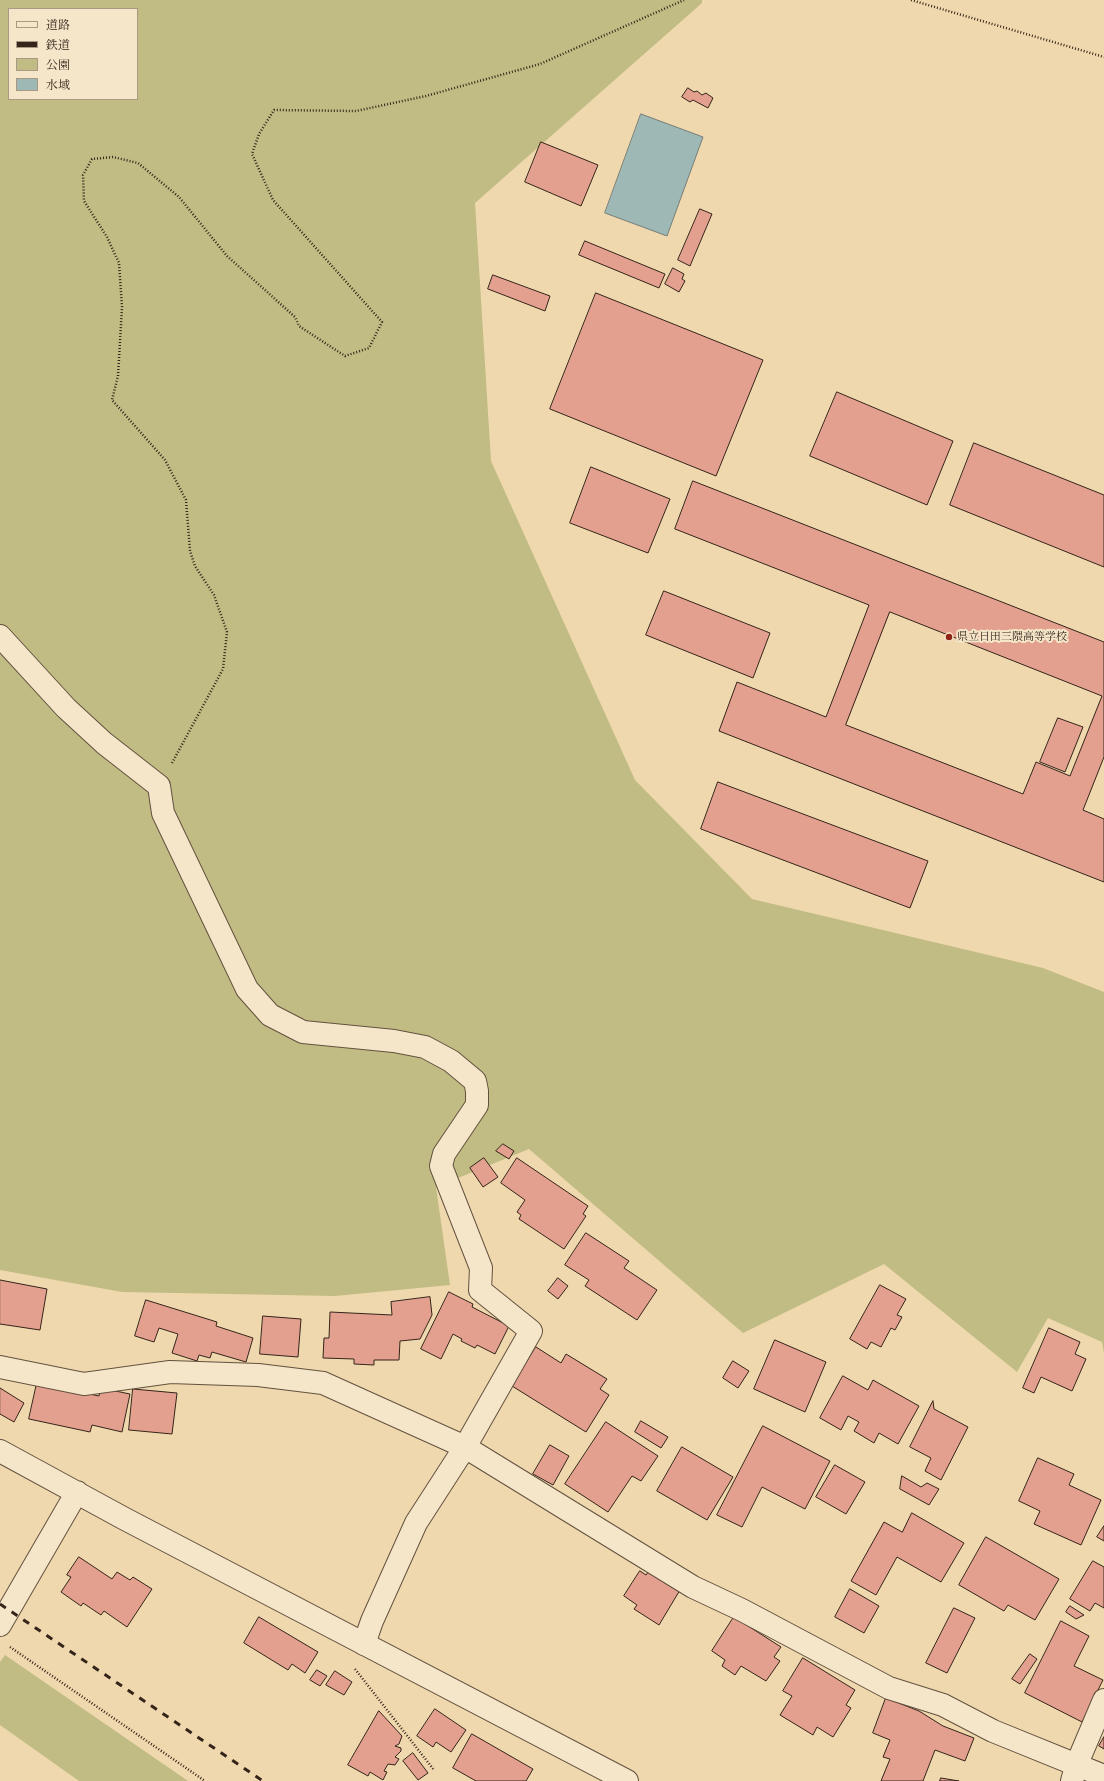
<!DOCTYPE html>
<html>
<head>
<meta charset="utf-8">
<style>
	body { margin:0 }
	#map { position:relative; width:1104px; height:1781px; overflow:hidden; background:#efd8ad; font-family:"Old Standard TT","Noto Serif JP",serif }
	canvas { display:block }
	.legend { position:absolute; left:8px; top:8px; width:130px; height:92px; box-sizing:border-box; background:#f5e6ca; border:1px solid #a89884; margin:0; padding:5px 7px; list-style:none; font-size:12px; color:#34241a }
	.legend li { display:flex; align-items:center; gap:8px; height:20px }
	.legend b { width:20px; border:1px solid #a89884 }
</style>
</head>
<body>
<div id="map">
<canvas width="1104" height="1781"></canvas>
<ul class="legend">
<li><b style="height:5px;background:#f5e6ca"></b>道路</li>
<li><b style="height:5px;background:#34241a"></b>鉄道</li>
<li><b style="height:11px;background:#c1bc84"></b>公園</li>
<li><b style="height:11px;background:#9eb8b5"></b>水域</li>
</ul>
</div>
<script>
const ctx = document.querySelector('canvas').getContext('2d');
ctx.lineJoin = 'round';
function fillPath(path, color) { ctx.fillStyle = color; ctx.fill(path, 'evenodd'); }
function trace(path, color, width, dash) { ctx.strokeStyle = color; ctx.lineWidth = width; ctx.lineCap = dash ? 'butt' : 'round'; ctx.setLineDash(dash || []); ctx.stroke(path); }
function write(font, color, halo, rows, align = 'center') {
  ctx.font = font + ' "Old Standard TT","Noto Serif JP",serif'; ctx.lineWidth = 4; ctx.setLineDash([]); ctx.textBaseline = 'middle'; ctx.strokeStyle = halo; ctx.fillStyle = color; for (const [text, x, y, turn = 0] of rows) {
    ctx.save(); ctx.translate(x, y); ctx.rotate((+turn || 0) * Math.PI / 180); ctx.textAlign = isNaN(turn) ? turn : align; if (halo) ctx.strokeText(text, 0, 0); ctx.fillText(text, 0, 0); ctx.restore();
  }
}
fillPath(new Path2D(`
	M0 0H702V3L475 203 491 461 635 780 752 899 1043 968 1104 992V1353L1102 1342 1048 1318 1017 1372 884 1264 743 1333 529 1149 436 1187 450 1285 335 1296 122 1292 0 1270ZM9 9H137V99H9Z
	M5 1655 188 1781H79L0 1725V1662Z`), '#c1bc84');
const water = new Path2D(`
	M641 114 703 137 667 236 605 213Z`);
fillPath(water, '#9eb8b5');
trace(water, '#747d77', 1);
const building = new Path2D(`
	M688 88 694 92 697 91 702 95 706 93 713 98 708 108 693 100 690 102 682 97Z
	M541 142 598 165 581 206 525 182Z
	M700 209 712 214 690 266 678 260Z
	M585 241 665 274 659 288 579 255Z
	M673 268 684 274 682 279 685 281 679 292 665 284Z
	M493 275 550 296 545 311 488 289Z
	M596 293 763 360 716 476 550 409Z
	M837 392 953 441 927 505 810 456Z
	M974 443 1104 495V567L950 505Z
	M591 467 670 499 648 553 570 523Z
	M693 481 1104 642V757L1083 810 1104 819V882L719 731 737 682 826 717 869 605 675 529ZM890 612 1102 696 1070 776 1036 762 1023 794 846 725Z
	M664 591 770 633 753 678 646 635Z
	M1058 718 1083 727 1065 772 1040 762Z
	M718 782 928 861 910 908 701 829Z
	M503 1144 514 1151 509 1159 496 1151Z
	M484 1158 498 1177 483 1187 470 1168Z
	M517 1158 588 1206 583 1214 586 1216 564 1249 519 1219 521 1215 517 1212 525 1200 501 1183Z
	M586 1233 629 1261 624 1268 657 1290 637 1320 585 1286 589 1280 565 1265Z
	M558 1278 568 1286 558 1299 548 1291Z
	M0 1280 47 1289 40 1330 0 1324Z
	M880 1285 906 1299 897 1315 902 1317 895 1330 891 1328 881 1347 871 1342 867 1349 850 1339Z
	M449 1292 473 1304 472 1307 509 1326 495 1354 477 1345 475 1348 461 1341 462 1339 453 1334 441 1359 421 1349Z
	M430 1297 432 1315 420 1339 400 1341 399 1360H374V1365L354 1364V1359L323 1358 324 1338H329L330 1312 392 1315 391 1302Z
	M146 1300 217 1322 216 1326 253 1338 246 1362 212 1352 210 1358 199 1355 197 1361 172 1353 178 1334 159 1328 154 1342 135 1336Z
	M263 1316 301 1319 298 1357 260 1354Z
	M1049 1328 1080 1342 1075 1354 1086 1359 1072 1391 1041 1377 1034 1393 1023 1388Z
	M775 1340 826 1362 805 1412 754 1389Z
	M536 1347 561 1363 566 1354 607 1379 600 1389 609 1395 586 1432 512 1386Z
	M733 1361 749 1371 738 1388 723 1378Z
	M843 1376 868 1390 873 1380 919 1406 898 1444 879 1433 874 1443 854 1431 859 1422 848 1416 841 1430 820 1418Z
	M37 1383 99 1396 101 1388 130 1394 122 1432 92 1425 90 1432 29 1419Z
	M0 1388 24 1403 14 1422 0 1414Z
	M133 1389 177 1393 172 1434 129 1430Z
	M933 1401 934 1409 968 1427 941 1480 925 1471 931 1458 910 1447Z
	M641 1421 668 1437 661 1448 635 1432Z
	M606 1422 658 1456 641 1481 632 1476 608 1512 565 1484Z
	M763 1426 830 1461 805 1509 762 1487 742 1527 717 1515Z
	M550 1445 569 1456 553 1485 533 1474Z
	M682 1447 733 1477 707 1520 657 1491Z
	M1038 1458 1074 1474 1069 1485 1101 1500 1081 1545 1034 1524 1040 1511 1019 1501Z
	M835 1465 865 1482 846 1514 816 1497Z
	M902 1476 921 1487 927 1483 939 1489 929 1505 900 1489Z
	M912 1513 964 1543 941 1582 897 1557 876 1595 851 1581 884 1522 902 1532Z
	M1104 1526V1541L1097 1537Z
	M986 1537 1059 1579 1035 1620 1008 1605 1004 1611 959 1585Z
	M79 1557 112 1579 117 1572 130 1580 133 1577 152 1589 127 1627 104 1611 101 1615 83 1603 81 1606 61 1592 71 1577 67 1575Z
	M1093 1561 1104 1567V1608L1095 1603 1090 1611 1070 1599Z
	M640 1571 646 1575 649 1571 680 1590 659 1625 634 1609 637 1605 624 1596Z
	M850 1589 879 1606 864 1633 835 1617Z
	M1070 1606 1084 1615 1076 1619 1066 1612Z
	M954 1608 975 1618 947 1673 926 1663Z
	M259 1617 318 1652 305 1673 292 1664 288 1670 244 1643Z
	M734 1617 781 1647 774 1657 780 1661 766 1681 741 1666 735 1675 722 1666 725 1660 712 1651Z
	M1061 1621 1089 1636 1074 1666 1103 1680 1082 1722 1025 1693Z
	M1030 1654 1037 1659 1020 1684 1012 1679Z
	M803 1658 855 1690 846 1705 851 1708 833 1737 817 1727 813 1735 780 1715 792 1696 783 1691Z
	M317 1670 327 1676 320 1686 310 1680Z
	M335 1671 352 1682 344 1695 326 1685Z
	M886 1698 919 1711 943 1726 974 1738 965 1761 935 1750 923 1781H881L890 1759 883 1757 890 1740 873 1733Z
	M435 1709 466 1730 451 1752 436 1742 433 1747 417 1736Z
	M379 1711 402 1736 399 1744 395 1746 401 1748V1751L395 1757 399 1759 395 1765 388 1764 384 1771 387 1772 383 1780 370 1772 368 1776 348 1765Z
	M472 1734 533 1769 526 1781H476L453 1768Z
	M1104 1737V1749L1099 1746Z
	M413 1753 428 1773 418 1780 403 1761Z
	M941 1778 959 1781H940Z`);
fillPath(building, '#e3a08f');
trace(building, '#34241a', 1);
const minor = new Path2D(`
	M0 636 66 708 104 743 159 786 163 813 247 989 270 1015 303 1032 394 1041 425 1047 451 1061 475 1081 477 1091V1105L444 1154 441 1166 481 1268 480 1290 531 1331 465 1447 416 1523 372 1621 364 1644
	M0 1367 84 1384 170 1372 258 1375 323 1383 465 1447 693 1587 742 1610 889 1688 943 1705 993 1731 1104 1776
	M1072 1781 1076 1766 1104 1700`);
const tertiary = new Path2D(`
	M0 1451 125 1519 627 1781
	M0 1625 77 1492`);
trace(minor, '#63513f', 24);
trace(tertiary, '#63513f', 24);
trace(new Path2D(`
	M911 0 1104 57
	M172 763 223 669 227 632 214 595 195 566 190 551 186 500 165 460 112 400 118 376 122 307 119 263 107 237 84 201 83 175 92 159 113 157 138 163 179 197 227 256 295 317 299 326 345 356 369 348 382 322 273 200 252 154 259 134 274 110 356 111 426 96 540 64 684 0
	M10 1647 205 1781
	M355 1669 434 1770`), '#34241a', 2.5, [1, 2]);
trace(minor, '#f5e6ca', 22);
trace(tertiary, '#f5e6ca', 22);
trace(new Path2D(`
	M0 1604 263 1781`), '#34241a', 3, [7, 7]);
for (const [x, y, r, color] of [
	[949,637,4,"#8f2418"]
]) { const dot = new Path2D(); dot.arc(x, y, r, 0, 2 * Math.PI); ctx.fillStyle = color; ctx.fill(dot); trace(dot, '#f5e6ca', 1.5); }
write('11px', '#34241a', '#f5e6ca', [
	["県立日田三隈高等学校",957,637]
], 'left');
</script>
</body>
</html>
